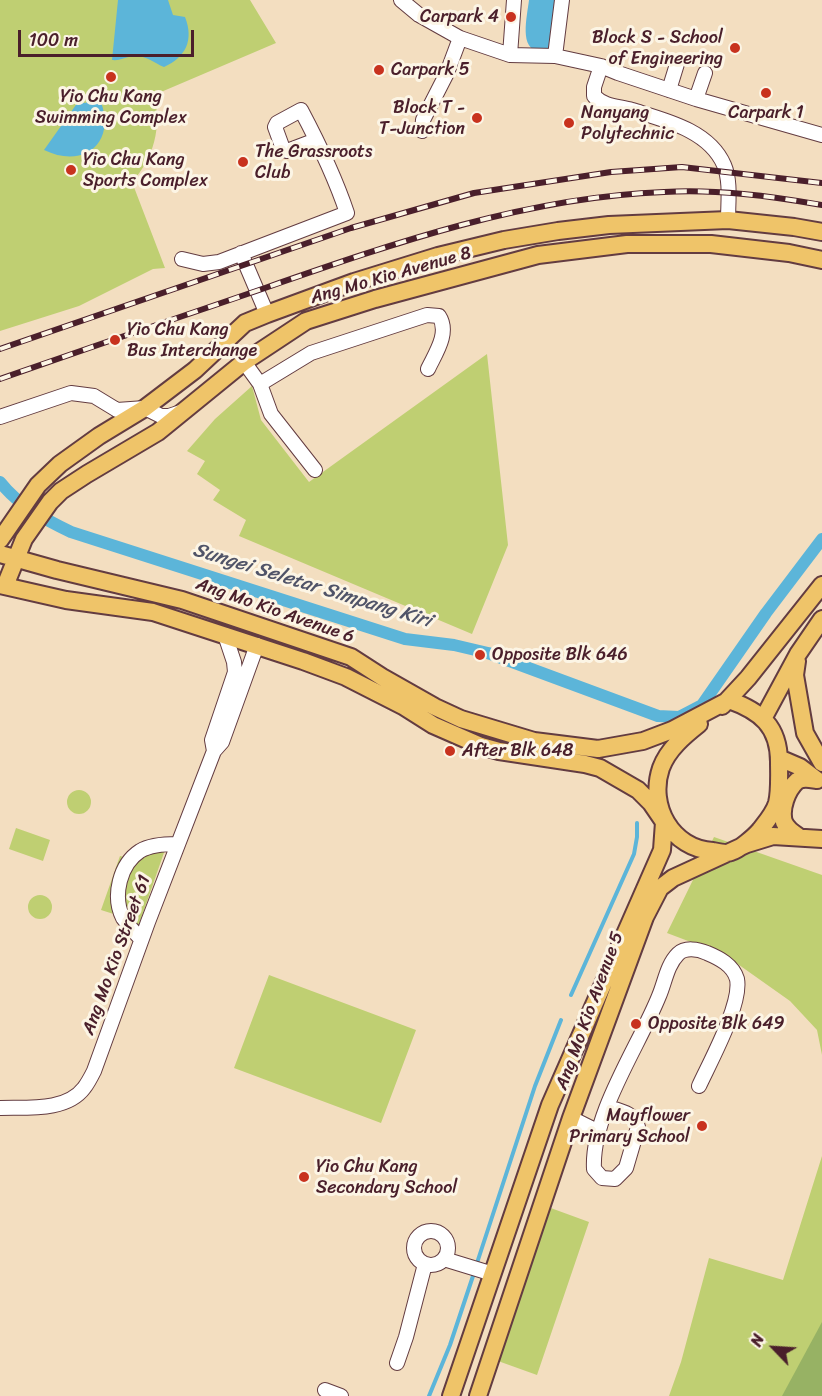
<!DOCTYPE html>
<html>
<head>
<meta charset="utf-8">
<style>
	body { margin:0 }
	#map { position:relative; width:822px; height:1396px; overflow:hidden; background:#f3dec0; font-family:Sriracha,sans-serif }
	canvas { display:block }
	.north { position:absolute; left:744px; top:1318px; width:60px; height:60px; -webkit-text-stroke:4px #fcf5e5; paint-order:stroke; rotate:295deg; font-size:16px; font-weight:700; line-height:24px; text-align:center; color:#4a1f2b }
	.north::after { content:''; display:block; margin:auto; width:21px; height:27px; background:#4a1f2b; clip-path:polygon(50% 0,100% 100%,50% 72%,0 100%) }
	.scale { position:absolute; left:18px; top:30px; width:176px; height:27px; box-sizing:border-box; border:3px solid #4a1f2b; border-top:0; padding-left:8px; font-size:18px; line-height:21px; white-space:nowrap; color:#4a1f2b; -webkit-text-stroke:4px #fcf5e5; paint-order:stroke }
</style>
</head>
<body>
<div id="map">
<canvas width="822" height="1396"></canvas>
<div class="north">N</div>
<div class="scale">100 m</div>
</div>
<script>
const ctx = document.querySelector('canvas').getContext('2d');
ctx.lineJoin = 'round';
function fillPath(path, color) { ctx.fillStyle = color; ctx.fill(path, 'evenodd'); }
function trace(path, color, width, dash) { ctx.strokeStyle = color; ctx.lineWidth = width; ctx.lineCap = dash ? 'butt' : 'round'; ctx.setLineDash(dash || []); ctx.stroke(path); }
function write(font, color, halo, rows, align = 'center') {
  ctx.font = font + ' Sriracha,sans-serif'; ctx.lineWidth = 6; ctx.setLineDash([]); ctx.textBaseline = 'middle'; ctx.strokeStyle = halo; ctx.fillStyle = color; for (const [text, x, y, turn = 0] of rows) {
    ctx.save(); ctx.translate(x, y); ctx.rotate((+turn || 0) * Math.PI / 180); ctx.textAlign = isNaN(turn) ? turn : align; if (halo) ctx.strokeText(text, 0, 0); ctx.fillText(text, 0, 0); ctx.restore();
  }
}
fillPath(new Path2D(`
	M0 0H250L276 43 154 95C162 127 154 158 132 182L165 268 153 269 79 306 0 331Z
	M487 354 508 545 472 634 239 536 246 520 213 500 220 490 197 474 205 461 187 451 215 419 252 386 261 420 309 482Z
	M67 802a12 12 0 1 1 24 0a12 12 0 1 1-24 0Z
	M16 828 50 840 43 861 9 849Z
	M714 837 822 875V1055L817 1030 790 1001 725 955 667 933Z
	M167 844 136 933 123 917 101 910 120 856 132 859Z
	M28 907a12 12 0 1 1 24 0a12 12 0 1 1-24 0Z
	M269 975 416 1030 381 1123 234 1068Z
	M822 1156V1396H669L681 1362 709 1258 783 1280Z
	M548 1207 589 1222 537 1375 498 1361Z`), '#bfcf72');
fillPath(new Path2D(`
	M822 1322V1396H782Z`), '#97b264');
fillPath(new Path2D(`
	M118 0H168L173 15 185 17C194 40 186 57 164 67 154 63 147 56 136 56 127 56 121 61 112 60Z
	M529 0H562L550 49C516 60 527 18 529 0Z
	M87 100 101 102C116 144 83 169 44 150L78 102 86 103Z`), '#5cb5d9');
trace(new Path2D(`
	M612 698 617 703
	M571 995 634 854 637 837V823
	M476 1266 535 1086 561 1020
	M429 1396 450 1345 474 1273`), '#5cb5d9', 4);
trace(new Path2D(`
	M0 482C19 506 44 519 71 532L405 639 454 645 488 653 658 716 679 717 702 705 766 613 822 539`), '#5cb5d9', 12);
const minor = new Path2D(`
	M401 0 419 15 460 38 510 55 555 56 601 66 618 73 696 99 822 135
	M510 55 514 0
	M555 56 562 0
	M601 66 594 87V96C605 107 618 106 632 110 664 120 709 130 724 165 731 181 728 203 728 220
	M669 90 677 64
	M696 99 705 73
	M422 131 423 120 447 73 460 38
	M241 253 267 314
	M182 259 203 264 219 262 347 213C335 177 319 144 301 110L277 123 275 127 283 149 287 151 316 140
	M244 362 260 384 271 414 315 470
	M260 384 311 353 427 315 439 316C450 333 435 354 428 369
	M0 417 71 393 94 396 117 410 145 408 161 416H169L181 412
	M214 751 212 740 235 672 234 662 225 635
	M141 939C135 933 128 925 123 918 112 896 120 864 140 851 150 845 165 844 177 844
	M608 1107C621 1111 634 1113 638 1127L626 1168 615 1179 602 1178 594 1169C591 1115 639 1046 659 996 665 982 667 965 678 954 685 947 698 949 707 953 719 958 733 965 737 979 742 1004 710 1062 699 1086
	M0 1108C26 1107 66 1112 84 1088 88 1083 91 1077 94 1071L148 922 214 751 222 742 257 645
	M571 1118 599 1132
	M414 1248a17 17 0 1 1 34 0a17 17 0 1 1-34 0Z
	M444 1259 493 1274
	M397 1363 406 1337 425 1264
	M325 1390 341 1396`);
const major = new Path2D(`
	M0 540 38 485 60 464 99 436 145 408 195 370 245 323 267 314 354 282 438 256 504 240 558 231 609 225 728 220 794 227 822 232
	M0 554 57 570 182 600 351 657 382 677 435 707 461 719 534 741 598 749 643 741 672 730 729 700
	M0 585 66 600 153 612 303 661 346 677 403 706 433 725 481 746 499 751 585 764 600 768 638 790 651 803 664 822
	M5 586 24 539 50 502 61 491 87 474 158 432 244 362 306 321 375 299 538 255 627 244H711L789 253 822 260
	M797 661 795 675 805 733 822 763
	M722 706 748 678 822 585
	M764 717 798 654 822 619
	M699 724C684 736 668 749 661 768 648 806 672 849 713 851 718 852 727 854 731 852 739 850 755 836 760 830 767 821 774 813 777 803 780 791 779 774 779 762 779 726 760 711 729 700
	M779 758 800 767 817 780
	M798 836C793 833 787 829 784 822 780 809 787 790 797 781 803 777 810 779 817 780
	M451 1396 550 1105 662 850 664 822
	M478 1396 571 1118 645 917 660 888 673 878 747 844 773 836 822 839`);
trace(minor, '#633c41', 16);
trace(major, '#633c41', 20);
trace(minor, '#fff', 14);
trace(major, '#efc469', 16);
const rail = new Path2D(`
	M0 349 351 228 474 193 611 172 682 167 822 183
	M0 379C88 348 177 318 265 288 394 243 527 197 664 192 717 189 770 196 822 205`);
trace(rail, '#4a1f2b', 6);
trace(rail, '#fcf5e5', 4, [11]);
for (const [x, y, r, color] of [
	[511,17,6,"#c8321e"],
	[735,48,6,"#c8321e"],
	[379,70,6,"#c8321e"],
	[111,77,6,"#c8321e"],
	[766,93,6,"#c8321e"],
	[477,118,6,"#c8321e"],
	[569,123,6,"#c8321e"],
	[243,162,6,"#c8321e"],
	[71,170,6,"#c8321e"],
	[115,340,6,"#c8321e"],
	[480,655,6,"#c8321e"],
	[450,751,6,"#c8321e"],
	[636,1024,6,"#c8321e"],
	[702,1126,6,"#c8321e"],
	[304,1177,6,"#c8321e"]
]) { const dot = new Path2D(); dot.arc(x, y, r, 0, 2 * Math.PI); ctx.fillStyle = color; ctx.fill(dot); trace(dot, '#fcf5e5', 2); }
write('18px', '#4a1f2b', '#fcf5e5', [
	["Carpark 4",499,17,"right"],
	["Block S - School",723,38,"right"],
	["of Engineering",723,59,"right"],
	["Carpark 5",391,70],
	["Yio Chu Kang",111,97,"center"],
	["Swimming Complex",111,118,"center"],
	["Block T -",465,108,"right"],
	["T-Junction",465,129,"right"],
	["Nanyang",581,113],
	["Polytechnic",581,134],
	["Carpark 1",766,113,"center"],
	["The Grassroots",255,152],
	["Club",255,173],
	["Yio Chu Kang",83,160],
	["Sports Complex",83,181],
	["Yio Chu Kang",127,330],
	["Bus Interchange",127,351],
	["Opposite Blk 646",492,655],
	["After Blk 648",462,751],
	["Opposite Blk 649",648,1024],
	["Mayflower",690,1116,"right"],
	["Primary School",690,1137,"right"],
	["Yio Chu Kang",316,1167],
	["Secondary School",316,1188]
], 'left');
write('18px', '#4a1f2b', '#fcf5e5', [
	["Ang Mo Kio Avenue 8",391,276,-16],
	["Ang Mo Kio Avenue 6",275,611,19],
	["Ang Mo Kio Street 61",117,955,-70],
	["Ang Mo Kio Avenue 5",590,1011,-70]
]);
write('italic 20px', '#505468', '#fcf5e5', [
	["Sungei Seletar Simpang Kiri",312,586,17]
]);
</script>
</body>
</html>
